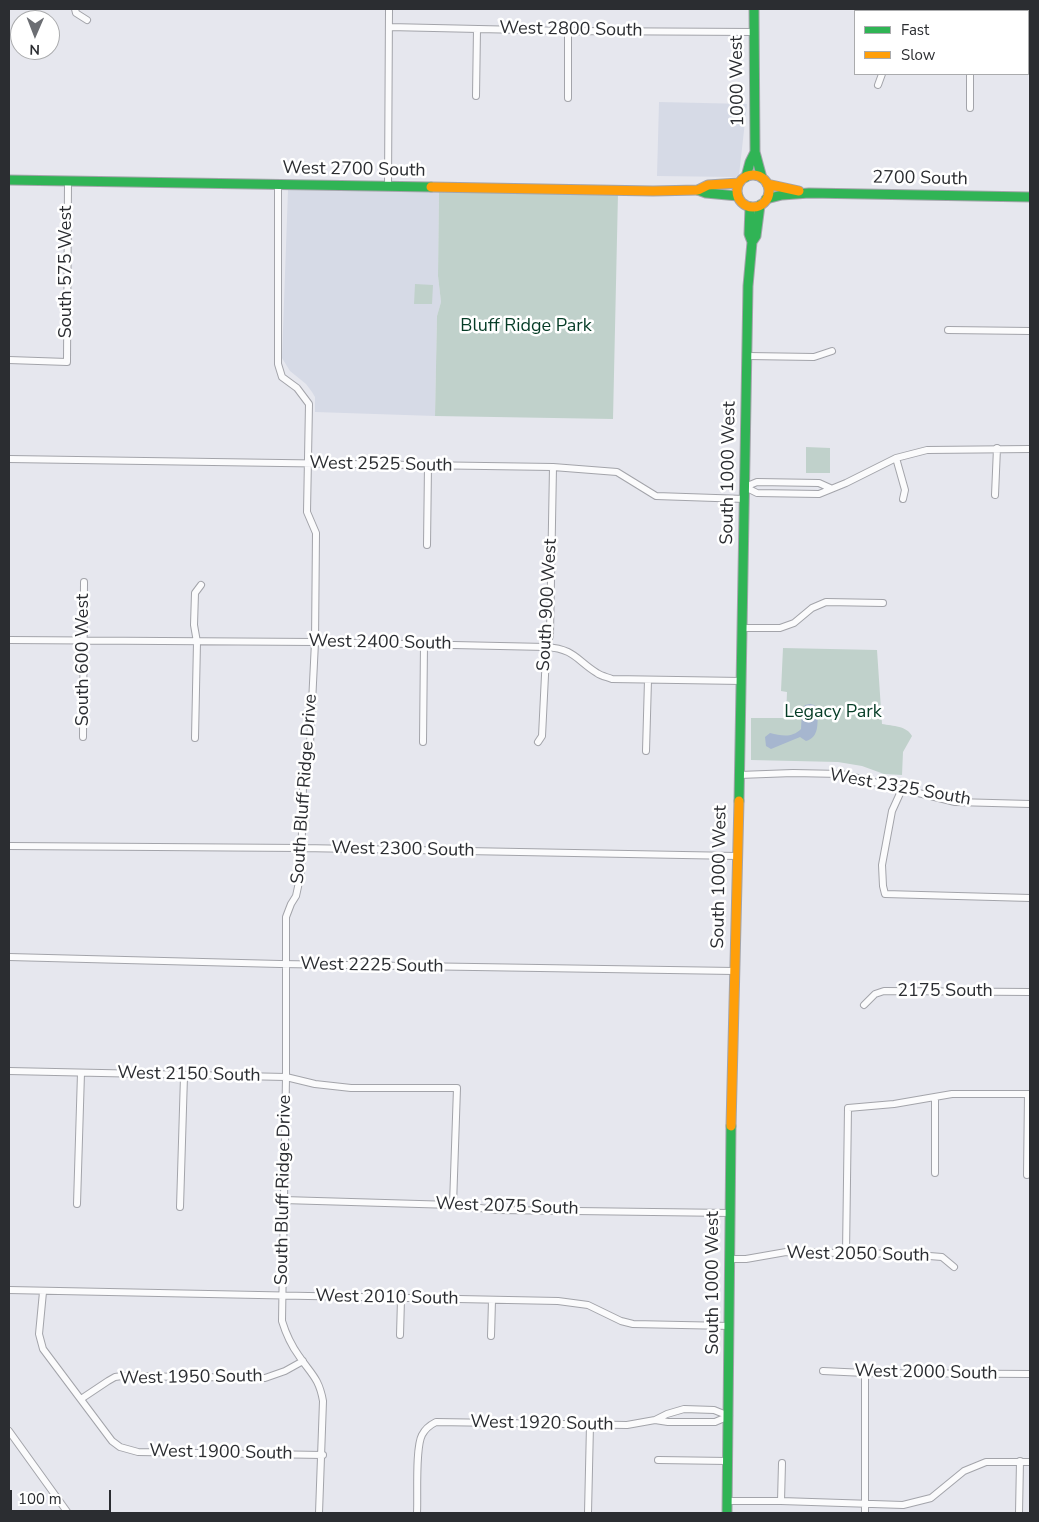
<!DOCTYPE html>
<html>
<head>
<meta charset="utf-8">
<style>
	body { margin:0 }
	#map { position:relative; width:1039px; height:1522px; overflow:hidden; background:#e6e7ee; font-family:"Nunito Sans",sans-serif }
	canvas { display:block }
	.frame { position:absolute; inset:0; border:10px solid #2b2d31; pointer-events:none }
	.legend { position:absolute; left:854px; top:10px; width:175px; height:65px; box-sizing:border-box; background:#fff; border:1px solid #aaabad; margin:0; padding:6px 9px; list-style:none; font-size:15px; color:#2b2d31 }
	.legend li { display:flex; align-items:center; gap:10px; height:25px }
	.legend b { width:25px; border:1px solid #aaabad }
	.north { position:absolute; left:10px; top:10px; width:50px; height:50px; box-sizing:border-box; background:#fff; border:1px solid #aaabad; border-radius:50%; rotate:181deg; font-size:14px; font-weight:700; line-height:20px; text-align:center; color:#2b2d31 }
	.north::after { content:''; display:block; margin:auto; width:18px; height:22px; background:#6c6e73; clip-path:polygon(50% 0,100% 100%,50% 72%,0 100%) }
	.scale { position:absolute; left:10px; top:1490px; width:101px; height:22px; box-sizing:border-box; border:2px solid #2b2d31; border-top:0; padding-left:6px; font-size:15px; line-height:18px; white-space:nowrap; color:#2b2d31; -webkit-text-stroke:4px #fff; paint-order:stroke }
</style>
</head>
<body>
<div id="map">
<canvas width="1039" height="1522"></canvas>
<div class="frame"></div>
<ul class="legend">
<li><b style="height:6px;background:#30b455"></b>Fast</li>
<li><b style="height:6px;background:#ff9f0a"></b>Slow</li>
</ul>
<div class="north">N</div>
<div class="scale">100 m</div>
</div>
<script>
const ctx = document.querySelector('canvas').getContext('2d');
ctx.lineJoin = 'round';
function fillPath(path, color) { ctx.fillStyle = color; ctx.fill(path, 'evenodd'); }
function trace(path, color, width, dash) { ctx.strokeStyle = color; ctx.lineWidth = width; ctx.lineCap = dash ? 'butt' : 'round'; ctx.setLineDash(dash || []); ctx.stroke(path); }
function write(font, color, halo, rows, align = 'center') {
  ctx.font = font + ' "Nunito Sans",sans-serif'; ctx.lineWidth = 5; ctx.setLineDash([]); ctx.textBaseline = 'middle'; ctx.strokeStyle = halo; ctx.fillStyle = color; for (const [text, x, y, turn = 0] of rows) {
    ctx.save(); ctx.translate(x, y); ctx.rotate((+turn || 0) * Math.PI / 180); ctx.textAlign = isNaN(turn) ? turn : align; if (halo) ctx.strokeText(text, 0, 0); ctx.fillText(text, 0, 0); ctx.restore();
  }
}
fillPath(new Path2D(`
	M659 102 747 104 739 175 736 177 657 176Z
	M288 190 439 192 438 276 441 302 437 316 435 416 315 412V397L312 392 306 384 290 371 282 358Z`), '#d6dae6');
fillPath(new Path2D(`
	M439 192 618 193 613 419 435 416 437 316 441 302 438 276Z
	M415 284 433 285 432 304H414Z
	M806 447 830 448V473H806Z
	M783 648 877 650 882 724C893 726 907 726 912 736L903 752 902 775 884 774 862 766 838 762 751 760V718H786L787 692 781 691Z`), '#c0d1cb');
fillPath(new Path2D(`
	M810 704 814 705 818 710C817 723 820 737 806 741L800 737 771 749 766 746 765 737 770 733C782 736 792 738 801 729L802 711 805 705Z`), '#a6b6cf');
const street = new Path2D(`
	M75 9 76 13 87 20
	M389 27 568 31 754 32
	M1028 41H1030
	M878 85 882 74
	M476 96 477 29
	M568 98V31
	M970 108V74
	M278 184V364L282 377 297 388 309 404 307 512 316 533 315 642 310 744 303 787 301 873 296 896 291 904 286 917V1077L282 1321C286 1334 291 1345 299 1356 311 1374 319 1378 323 1401L319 1513
	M388 187 389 9
	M948 330 1030 331
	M748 356 814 357 832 351
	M9 360 67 362 68 182
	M896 458 905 490 903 499
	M9 459 553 467 617 472 656 496 745 499
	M745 487 757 493 819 494 846 483 896 458 927 450 1030 449
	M745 487 757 482 819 483 830 488
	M995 495 997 448
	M427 545 428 466
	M743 628H780L794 623 812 608 826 602 883 603
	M9 640 315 642 546 647C575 649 576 660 597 673 601 676 607 677 612 679L742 681
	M83 737 84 582
	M195 738 197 642 194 625 195 593 201 585
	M423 742 424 644
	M538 742 542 736 546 655 550 634 553 467
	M646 751 648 680
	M739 775 793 773 841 774 955 802 1030 804
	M902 789 892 811 882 865 883 886 885 894 1030 898
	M9 846 302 848 737 856
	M9 957 280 964 734 971
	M864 1005 875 994 884 991 1030 992
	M9 1071 286 1077 315 1084 351 1088H457L453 1205
	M935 1173V1097
	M1027 1175 1028 1094
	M283 1200 453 1205 498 1210 730 1213
	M77 1204 81 1073
	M180 1207 184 1076
	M846 1253 848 1108 894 1104 952 1094H1030
	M730 1259H746L786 1252 904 1254 942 1257 954 1267
	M9 1290 558 1301 588 1305 621 1321 633 1324 730 1326
	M43 1292 39 1334 43 1349 112 1441 120 1447 138 1452 323 1455
	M400 1335 401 1299
	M491 1336 492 1300
	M823 1371 865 1373 1030 1374
	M865 1373V1513
	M81 1399 108 1381 115 1377 122 1376 265 1378 285 1371 303 1361
	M655 1420 668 1422H715L729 1416
	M9 1431 68 1513
	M658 1460 728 1461
	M728 1501H781L903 1505 931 1498 964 1471 986 1462H1030
	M781 1501 782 1463
	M417 1513C418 1496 415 1448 422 1435 425 1429 430 1425 436 1422L627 1425 655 1420 667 1414 684 1409 714 1410 729 1416
	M588 1513 590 1425
	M1019 1513 1020 1461`);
const fast = new Path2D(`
	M754 9 755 152 762 178
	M746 177 750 162 755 152
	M9 180 431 187
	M698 190 706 193 738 196
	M766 199 782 195 809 193 1030 197
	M750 207 749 234 752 242
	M739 801 748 286 752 242 756 236 760 205
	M727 1513 731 1126`);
const slow = new Path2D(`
	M737 191a16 16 0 1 1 32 0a16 16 0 1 1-32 0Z
	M767 184 799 191
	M431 187 653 191 698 190 708 185 739 183
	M731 1126 739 801`);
trace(street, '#a3a4aa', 8);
trace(fast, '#a3a4aa', 11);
trace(slow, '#a3a4aa', 11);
trace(street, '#fbfbfc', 6);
trace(fast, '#30b455', 9);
trace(slow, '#ff9f0a', 9);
write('18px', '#2b2d31', '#fff', [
	["West 2800 South",571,30,1],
	["1000 West",738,81,-91],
	["West 2700 South",354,170,1],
	["2700 South",920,179,1],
	["South 575 West",67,272,-90],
	["West 2525 South",381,465,1],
	["South 1000 West",729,473,-89],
	["South 900 West",548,605,-87],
	["West 2400 South",380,643,1],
	["South 600 West",84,660,-90],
	["West 2325 South",900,788,10],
	["South Bluff Ridge Drive",305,789,-86],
	["West 2300 South",403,850,1],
	["South 1000 West",720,877,-89],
	["West 2225 South",372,966,1],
	["2175 South",945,992],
	["West 2150 South",189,1075,1],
	["South Bluff Ridge Drive",284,1190,-89],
	["West 2075 South",507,1207,2],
	["West 2050 South",858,1255,1],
	["South 1000 West",714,1283,-90],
	["West 2010 South",387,1298,1],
	["West 2000 South",926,1373,1],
	["West 1950 South",191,1378,-1],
	["West 1920 South",542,1424,1],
	["West 1900 South",221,1453,1]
]);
write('18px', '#053c26', '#fff', [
	["Bluff Ridge Park",526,327],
	["Legacy Park",833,713]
]);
</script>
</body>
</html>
